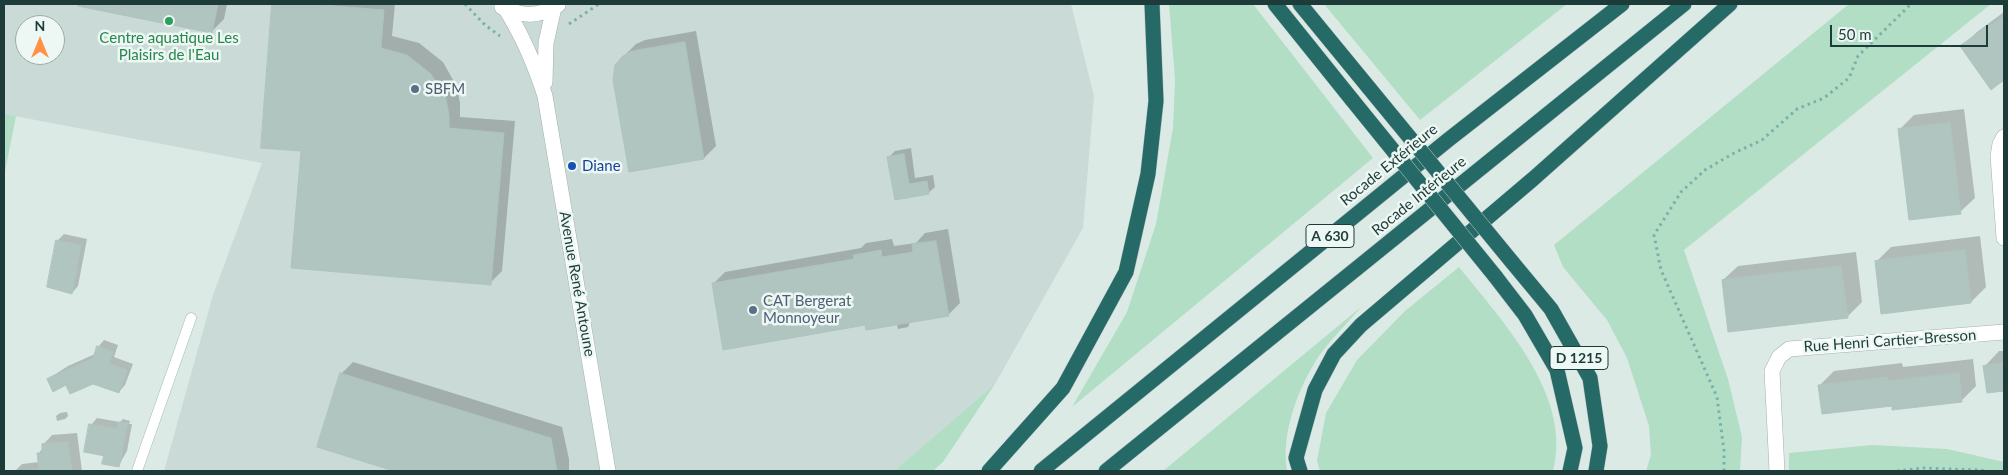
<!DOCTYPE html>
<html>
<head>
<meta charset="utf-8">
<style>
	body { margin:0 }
	#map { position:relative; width:2008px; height:475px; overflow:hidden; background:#dceae6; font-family:Lato,sans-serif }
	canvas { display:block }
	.frame { position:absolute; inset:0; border:5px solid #1d3b38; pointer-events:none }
	.north { position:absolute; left:15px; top:15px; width:50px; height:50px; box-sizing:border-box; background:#edf7f3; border:1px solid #9aaca8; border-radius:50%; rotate:0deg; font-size:14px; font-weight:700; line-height:20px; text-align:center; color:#1d3b38 }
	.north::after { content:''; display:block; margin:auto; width:18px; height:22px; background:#ff9246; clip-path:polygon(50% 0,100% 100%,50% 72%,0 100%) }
	.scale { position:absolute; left:1830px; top:25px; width:158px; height:22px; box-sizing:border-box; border:2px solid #1d3b38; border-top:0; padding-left:6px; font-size:15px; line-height:18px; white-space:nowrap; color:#1d3b38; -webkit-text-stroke:4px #edf7f3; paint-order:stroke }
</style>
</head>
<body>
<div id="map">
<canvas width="2008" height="475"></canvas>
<div class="frame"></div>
<div class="north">N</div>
<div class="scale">50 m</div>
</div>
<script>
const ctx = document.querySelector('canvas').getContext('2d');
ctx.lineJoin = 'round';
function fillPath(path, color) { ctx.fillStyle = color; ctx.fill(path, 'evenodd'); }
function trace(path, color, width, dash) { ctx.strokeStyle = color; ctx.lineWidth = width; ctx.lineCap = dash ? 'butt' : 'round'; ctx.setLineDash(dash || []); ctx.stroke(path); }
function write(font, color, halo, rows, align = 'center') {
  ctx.font = font + ' Lato,sans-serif'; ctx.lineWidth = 5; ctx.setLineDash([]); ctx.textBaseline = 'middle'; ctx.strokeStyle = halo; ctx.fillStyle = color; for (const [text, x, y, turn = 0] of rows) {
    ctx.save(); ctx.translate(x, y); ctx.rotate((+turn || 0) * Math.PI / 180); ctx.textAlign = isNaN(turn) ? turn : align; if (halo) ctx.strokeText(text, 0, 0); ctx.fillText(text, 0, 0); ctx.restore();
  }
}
fillPath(new Path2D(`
	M4 4H1071L1094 96 1083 228 995 384 894 471H164L213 295 262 163 4 114ZM25 25H55V55H25Z`), '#cadad6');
fillPath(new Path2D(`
	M1169 4H1253L1373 158 1072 407 1127 312 1156 224 1173 128 1175 79Z
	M1324 4H1567L1420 120Z
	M1849 4H1991L1684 250 1728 379 1742 437 1740 471H1646L1651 455 1649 426 1627 358 1607 320 1563 267 1554 245Z
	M4 114 16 116 4 177Z
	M1459 267C1503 322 1573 396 1553 471H1320L1317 461 1326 413 1357 360 1405 311Z
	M1361 307C1347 324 1324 346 1314 364 1296 394 1281 436 1287 471H1163Z
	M995 384 943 462 933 471H894Z
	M1872 445 1947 449 2004 462V471H1789V453Z`), '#b2dec6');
fillPath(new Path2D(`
	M80 4H227L224 19 212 31Z
	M274 4H395L392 36 419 43 443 62 457 87 460 103V117L515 121 502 271 490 283 302 150 262 147Z
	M2004 12V79L1991 88 1962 46 1977 32Z
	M696 31 716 146 704 158 630 170 624 56 636 44 645 40Z
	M1964 109 1975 198 1960 212 1899 130 1914 115Z
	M911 148 915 178 933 175 935 187 928 193 896 199 889 157 895 151Z
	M948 229 960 303 948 315 910 322 908 327 898 329 897 324H866L713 284 725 272 861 248 866 243 892 239 894 246 916 243 925 233Z
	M64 234 87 239 78 286 72 293 57 241Z
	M1980 236 1986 287 1971 302 1882 312 1876 262 1891 247Z
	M1856 252 1862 302 1847 317 1723 280 1738 266Z
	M104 340 118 345 114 357 133 364 125 385 119 392 93 383H66L48 379 68 366 95 354 98 347Z
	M1999 351H2004V390L1988 392 1985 366Z
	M1973 359 1976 386 1961 401 1819 386 1834 371 1902 363 1903 367Z
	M353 362 562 427 569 459V471H399L318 447 341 374Z
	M67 412 68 416 65 419 57 421 56 416 60 413Z
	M97 418 120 422 123 419 130 421 129 424H132L127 451 119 465 104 463 105 455 91 425Z
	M77 433 82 471H15L22 464 39 462 38 454 43 448V445L52 435Z`), '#0003');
const building = new Path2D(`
	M79 4H218L212 33 78 6Z
	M272 4H312L384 10 381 48 407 55 431 74 446 99 449 115V128L504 133 491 285 291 268 301 151 261 148Z
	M2004 16V80L1991 90 1960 46Z
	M685 42 704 159 629 172 613 80 615 65 623 56 632 51Z
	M1950 123 1961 214 1909 220 1898 129Z
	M904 154 909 184 927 181 929 194 895 200 887 157Z
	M56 240 81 245 72 294 47 287Z
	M936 241 949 316 866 330 865 325 723 350 712 283 854 259 853 255 881 250 882 257 913 252 912 244Z
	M1965 250 1971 303 1881 314 1875 261Z
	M1841 266 1848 318 1728 332 1722 280Z
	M97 346 113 352 109 364 127 370 119 393 93 384 70 394 60 373 93 358Z
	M2004 363V391L1987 393 1983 366Z
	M60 373 66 385 53 392 47 379Z
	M340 373 551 438 557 471H394L317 447Z
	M1959 373 1962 402 1892 410V406L1822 414 1818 385 1888 377V381Z
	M118 422 128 423 126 430 117 429Z
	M89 424 126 430 121 459 84 452Z
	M68 442 72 471H24L39 470 37 453H42V444Z
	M104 456 121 459 119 467 102 464Z`);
fillPath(building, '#b1c5c0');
trace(building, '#aec4bf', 1);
const service = new Path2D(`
	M137 471 191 318`);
const minor = new Path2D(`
	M502 7C523 17 539 17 558 5
	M505 8C523 36 535 65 545 96L608 471
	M545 82 546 43 554 7
	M2004 137 2000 144 1998 156 2004 238
	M1777 471 1772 371 1779 357 1789 349 2004 332`);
const motorway = new Path2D(`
	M1275 4 1353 101
	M1300 4 1369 88
	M1512 262 1551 309 1590 378 1600 446 1596 471
	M1495 276 1525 315 1557 370 1575 448 1570 471
	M989 471 1063 388 1126 272 1148 174 1156 101 1152 4
	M1041 471 1448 140 1622 4
	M1106 471 1684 4
	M1300 471 1296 458 1315 390 1334 354 1361 325 1533 179 1730 4`);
trace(service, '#9fb2ae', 11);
trace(minor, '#9fb2ae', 16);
trace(motorway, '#bbc4c3', 16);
trace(new Path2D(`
	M465 4 485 25 500 36
	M569 24 599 4
	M1724 471V451L1717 397 1661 270 1654 235 1681 192 1705 170 1734 153 1762 140 1797 109 1824 98 1849 78 1858 56 1911 4
	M1897 471 1923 468 1980 470 1986 471`), '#79b1a9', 3, [2.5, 4]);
trace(service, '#fff', 10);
trace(minor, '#fff', 15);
trace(motorway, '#266a67', 15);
const motorwayBridge = new Path2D(`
	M1369 88 1512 262
	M1353 101 1495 276`);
trace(motorwayBridge, '#bbc4c3', 16, []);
trace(motorwayBridge, '#266a67', 15);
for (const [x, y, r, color] of [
	[169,21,5,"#2e9e5b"],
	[415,89,5,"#5c6f8a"],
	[572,166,5,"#1a4fb4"],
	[753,310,5,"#5c6f8a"]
]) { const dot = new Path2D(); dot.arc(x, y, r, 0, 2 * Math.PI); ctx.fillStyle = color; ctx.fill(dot); trace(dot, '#edf7f3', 2); }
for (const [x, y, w] of [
	[1330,236,48],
	[1579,358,58]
]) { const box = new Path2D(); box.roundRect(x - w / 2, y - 11.5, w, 23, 4); ctx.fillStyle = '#edf7f3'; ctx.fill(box); trace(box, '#1d3b38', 1); }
write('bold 14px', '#1d3b38', null, [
	["A 630",1330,236],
	["D 1215",1579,358]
]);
write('15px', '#27864d', '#edf7f3', [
	["Centre aquatique Les",169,38],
	["Plaisirs de l'Eau",169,55]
]);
write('15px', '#4e5e75', '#edf7f3', [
	["SBFM",425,89],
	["CAT Bergerat",763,301],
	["Monnoyeur",763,318]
], 'left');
write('15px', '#1d3b38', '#edf7f3', [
	["Rocade Extérieure",1389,165,-39],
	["Rocade Intérieure",1419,196,-39],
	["Avenue René Antoune",577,284,80],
	["Rue Henri Cartier-Bresson",1890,341,-4]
]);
write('15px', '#164399', '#edf7f3', [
	["Diane",582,166]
], 'left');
</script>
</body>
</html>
